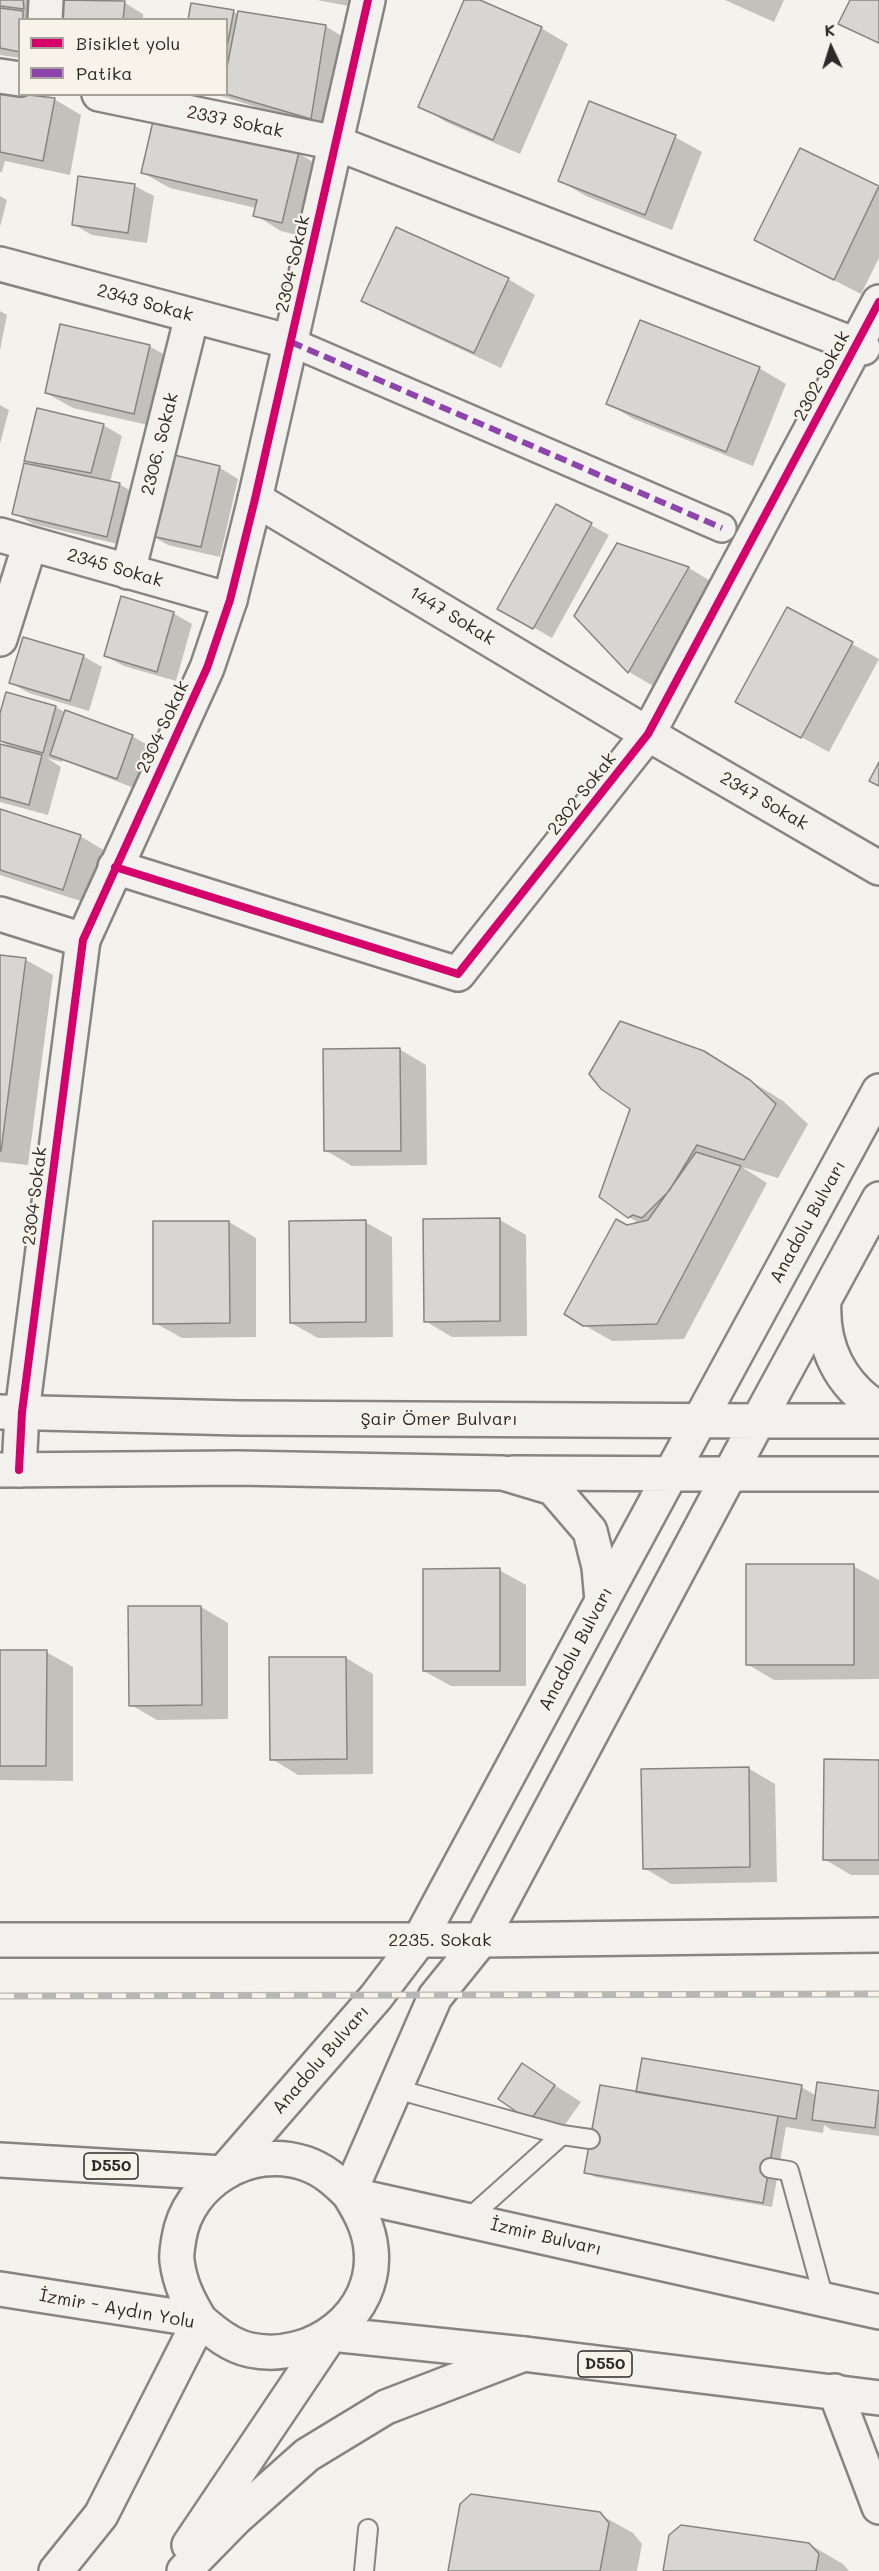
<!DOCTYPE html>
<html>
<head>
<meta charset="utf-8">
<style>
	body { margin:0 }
	#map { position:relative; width:879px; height:2571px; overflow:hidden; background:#f4f2ec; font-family:Mali,sans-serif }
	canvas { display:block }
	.legend { position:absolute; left:18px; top:18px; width:210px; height:78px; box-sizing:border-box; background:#f7f3e8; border:2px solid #a5a39c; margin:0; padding:8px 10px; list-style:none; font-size:18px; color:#2b2b2b }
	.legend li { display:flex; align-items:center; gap:12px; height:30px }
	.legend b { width:30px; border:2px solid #a5a39c }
	.north { position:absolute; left:801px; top:18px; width:60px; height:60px; -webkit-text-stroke:4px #f7f3e8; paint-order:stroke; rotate:356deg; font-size:16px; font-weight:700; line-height:24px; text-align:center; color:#2b2b2b }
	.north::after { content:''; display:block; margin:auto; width:21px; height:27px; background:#2b2b2b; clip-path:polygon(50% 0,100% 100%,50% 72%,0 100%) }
</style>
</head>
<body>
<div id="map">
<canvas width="879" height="2571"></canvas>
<ul class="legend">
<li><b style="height:8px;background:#d6006c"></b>Bisiklet yolu</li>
<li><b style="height:8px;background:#8e44ad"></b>Patika</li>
</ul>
<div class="north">K</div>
</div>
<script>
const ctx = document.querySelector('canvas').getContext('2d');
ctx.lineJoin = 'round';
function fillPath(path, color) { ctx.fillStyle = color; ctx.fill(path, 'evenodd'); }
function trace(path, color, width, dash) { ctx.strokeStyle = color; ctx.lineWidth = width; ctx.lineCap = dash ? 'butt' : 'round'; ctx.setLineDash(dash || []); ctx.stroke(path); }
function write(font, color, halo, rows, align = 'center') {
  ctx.font = font + ' Mali,sans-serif'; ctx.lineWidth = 4.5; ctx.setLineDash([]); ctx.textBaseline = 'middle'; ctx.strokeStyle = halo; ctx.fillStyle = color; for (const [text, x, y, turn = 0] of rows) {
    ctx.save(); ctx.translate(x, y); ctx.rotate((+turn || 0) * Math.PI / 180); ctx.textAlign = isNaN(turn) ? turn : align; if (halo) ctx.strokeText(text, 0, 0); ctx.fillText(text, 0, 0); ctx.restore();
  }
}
fillPath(new Path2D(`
	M0 0H42L35 20H20V58L0 55Z
	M61 0 125 3 143 14V20H59Z
	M317 0H356L354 7Z
	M466 0H477L541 28 568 44 520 154 446 122 420 106Z
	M725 0H784L774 22Z
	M852 0H879V44L840 23Z
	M234 12 238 15 325 26 352 42 338 133 215 94H226V20Z
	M0 79 20 94 54 99 81 115 70 175 5 161 2 172H0Z
	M590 103 675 137 702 152 672 230 586 196 560 181Z
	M801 150 879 188V258L861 294 756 240Z
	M298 153 325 169 309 238 281 231 255 215 256 208 170 188 143 173Z
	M80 178 135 186 154 196 147 243 92 235 73 224Z
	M0 196 7 200 0 227Z
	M508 279 535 295 501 368 390 316 363 301Z
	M0 311 7 315 0 350Z
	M149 346 176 361 161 428 73 408 46 393Z
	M759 368 786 384 753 466 634 419 608 404Z
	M0 405 9 410 0 444Z
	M103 425 122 436 110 482 119 484 138 495 126 546 33 524 14 513 37 467 26 460Z
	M167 455 220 468 238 479 220 557 168 545 149 534Z
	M591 525 609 535 552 638 500 608Z
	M618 545 689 568 722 588 662 691 629 672 576 616Z
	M173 613 192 624 176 681 124 666 105 656Z
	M852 644 879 659 829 752 764 717Z
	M83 656 102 667 89 711 29 693 11 683Z
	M56 707 66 713 132 736 151 747 136 789 63 760 62 762 47 758 61 767 48 815 0 802V745L9 746 0 741V718Z
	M0 810 80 836 107 852 90 904 0 875Z
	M0 957 26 960 53 975 28 1165 0 1162Z
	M399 1049 426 1065 427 1165 352 1166 325 1150Z
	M738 1073 783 1101 808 1124 778 1178 742 1167 767 1183 684 1339 612 1341 584 1325 627 1227 640 1224 629 1217Z
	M500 1220 526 1235 527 1336 452 1337 425 1321Z
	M229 1222 256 1238V1337L182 1338 155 1323 154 1223Z
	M365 1222 392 1237 393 1337 318 1338 291 1323Z
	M853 1566 879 1580V1679L774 1680 747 1664Z
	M499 1570 526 1585V1686H451L424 1671Z
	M201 1607 228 1623V1719L157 1720 131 1705 130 1608Z
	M0 1651 46 1652 73 1667V1781L0 1780Z
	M346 1658 373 1674V1774L298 1775 272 1759Z
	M879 1761V1875H851L824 1859Z
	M748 1768 775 1784 777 1882 671 1884 644 1868Z
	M523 2065 581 2102 557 2136 531 2120Z
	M818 2084 879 2092V2136L832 2130 824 2125 823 2133 786 2127 772 2207 595 2177 586 2172 801 2087 817 2096Z
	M599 2514 633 2533 642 2544 637 2571H450Z
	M809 2544 843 2564 849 2571H665Z`), '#0003');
const building = new Path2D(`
	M0 0H23L24 9 0 6Z
	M60 0 125 1 123 20H57Z
	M464 0H480L542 27 493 140 418 107Z
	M850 0H879V43L838 24Z
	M191 3 234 10 226 52V20H188Z
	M0 8 23 11V20H20V52L0 48Z
	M238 11 326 25 311 119 226 94V72Z
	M0 87 20 94 55 98 43 161 0 152Z
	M589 101 676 135 645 215 558 181Z
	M154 117 299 152 282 223 253 216 257 200 141 173Z
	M800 148 879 186 834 280 754 240Z
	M78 176 135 184 128 233 72 225Z
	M396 227 509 278 474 353 361 301Z
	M640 320 760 367 726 452 606 404Z
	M60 324 150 345 134 414 45 393Z
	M37 408 104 424 91 473 24 461Z
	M166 453 220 466 201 547 147 535Z
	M24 463 120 483 107 537 12 514Z
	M556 504 592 523 533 629 497 609Z
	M617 543 689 567 628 673 574 616Z
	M121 596 174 612 157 672 104 656Z
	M787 607 853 642 801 738 735 702Z
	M23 637 84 655 70 701 9 683Z
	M6 692 56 706 43 753 0 741V713Z
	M65 710 133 735 117 779 50 755Z
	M0 744 42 755 29 805 0 797Z
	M879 762V786L869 781Z
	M0 809 81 835 63 890 0 870Z
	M0 955 26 958 1 1151H0Z
	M620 1021 704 1051 750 1080 776 1104 744 1160 697 1145 669 1191 642 1218 633 1215 628 1218 599 1197 630 1109 601 1089 589 1074Z
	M400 1048 401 1151H324L323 1049Z
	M696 1152 741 1166 657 1324 583 1326 564 1314 616 1219 627 1225 648 1220Z
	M500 1218V1321L424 1322 423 1219Z
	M366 1220V1322L290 1323 289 1221Z
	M153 1221H229L230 1323 153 1324Z
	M746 1564H854V1665H746Z
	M500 1568V1671H423V1569Z
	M128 1606H201L202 1705 129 1706Z
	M0 1650H47L46 1766H0Z
	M269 1657H346L347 1759 270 1760Z
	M824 1759 879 1760V1860H823Z
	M749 1767 750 1867 643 1869 641 1769Z
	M642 2058 802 2085 796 2119 636 2092Z
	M522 2063 555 2085 530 2121 498 2099Z
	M817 2082 879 2091 875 2128 812 2120Z
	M600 2085 778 2116 763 2203 584 2173Z
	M471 2494 600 2512 609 2523 600 2571H448L460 2504Z
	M681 2525 809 2543 819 2554 816 2571H663L669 2535Z`);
fillPath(building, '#d7d6d2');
trace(building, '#858582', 1.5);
const service = new Path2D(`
	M396 2089 562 2135
	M770 2168 789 2171 824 2299
	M467 2220 562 2135 590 2139
	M364 2571 368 2529`);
const pedestrian = new Path2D(`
	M291 342 722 528`);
const minor = new Path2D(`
	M45 20 46 0
	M0 76 20 79
	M99 94 336 143 863 348
	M0 264 291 342
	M255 499 648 734 879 868
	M0 535 230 600
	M128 572 192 316
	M0 639 30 544
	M115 867 458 974 648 734 879 302
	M0 914 83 940
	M835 2391 879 2507`);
const tertiary = new Path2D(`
	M19 1470 22 1412 83 940 207 668 230 600 255 499 368 0
	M513 1473 730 1474
	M602 1601 700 1420
	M0 1940H481L879 1935`);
const secondary = new Path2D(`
	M879 1199 758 1421H879
	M824 1300C821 1346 840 1385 879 1409
	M700 1420 879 1091
	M730 1474H879`);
const primary = new Path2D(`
	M0 1412 239 1418 758 1421 481 1940 435 1997 349 2194
	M0 1470 238 1468 503 1473 553 1488 590 1531 599 1567 602 1601 420 1939 376 1997 223 2173`);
const trunk = new Path2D(`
	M0 2160 223 2173
	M0 2289 200 2320C215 2333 231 2346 250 2350 312 2363 378 2314 371 2249 369 2228 360 2212 349 2194
	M200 2320C188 2300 180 2284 177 2261 176 2254 178 2245 179 2238 188 2182 250 2145 304 2163 323 2169 336 2181 349 2194L879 2312
	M331 2334 524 2354 879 2398`);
const motorway = new Path2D(`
	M189 2545 331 2334
	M56 2571 101 2515 200 2320
	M184 2571 236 2518 307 2455 386 2407 524 2354`);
trace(service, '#858582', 22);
trace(pedestrian, '#858582', 32);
trace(minor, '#858582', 38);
trace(tertiary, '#858582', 38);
trace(secondary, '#858582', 38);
trace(primary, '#858582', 38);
trace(trunk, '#858582', 38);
trace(motorway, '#858582', 38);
trace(service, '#f2f1ed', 18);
trace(pedestrian, '#f2f1ed', 27);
trace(minor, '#f2f1ed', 33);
trace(tertiary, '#f2f1ed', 33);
trace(secondary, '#f2f1ed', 33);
trace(primary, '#f2f1ed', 33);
trace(trunk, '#f2f1ed', 33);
trace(motorway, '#f2f1ed', 33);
const rail = new Path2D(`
	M0 1996 879 1994`);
trace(rail, '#b8b7b5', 7);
trace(rail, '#f7f3e8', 4.5, [14]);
trace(new Path2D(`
	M291 342 722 528`), '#8e44ad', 6, [12, 6]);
trace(new Path2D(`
	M115 867 458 974 648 734 879 302
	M19 1470 22 1412 83 940 207 668 230 600 255 499 368 0`), '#d6006c', 8);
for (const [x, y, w] of [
	[111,2166,54],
	[605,2364,54]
]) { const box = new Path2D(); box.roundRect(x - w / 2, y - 13, w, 26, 4.5); ctx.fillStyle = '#f7f3e8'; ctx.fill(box); trace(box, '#2b2b2b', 1.5); }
write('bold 16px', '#2b2b2b', null, [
	["D550",111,2166],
	["D550",605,2364]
]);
write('18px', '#2b2b2b', '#f7f3e8', [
	["2337 Sokak",235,122,12],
	["2304 Sokak",293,264,-77],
	["2343 Sokak",145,303,15],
	["2302 Sokak",822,376,-62],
	["2306. Sokak",160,444,-76],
	["2345 Sokak",115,568,16],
	["1447 Sokak",452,616,31],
	["2304 Sokak",163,727,-65],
	["2302 Sokak",582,794,-52],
	["2347 Sokak",764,801,30],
	["2304 Sokak",35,1196,-83],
	["Anadolu Bulvarı",808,1222,-61],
	["Şair Ömer Bulvarı",439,1419],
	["Anadolu Bulvarı",576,1649,-62],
	["2235. Sokak",440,1940],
	["Anadolu Bulvarı",321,2060,-49],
	["İzmir Bulvarı",546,2237,13],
	["İzmir - Aydın Yolu",117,2309,10]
]);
</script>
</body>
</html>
